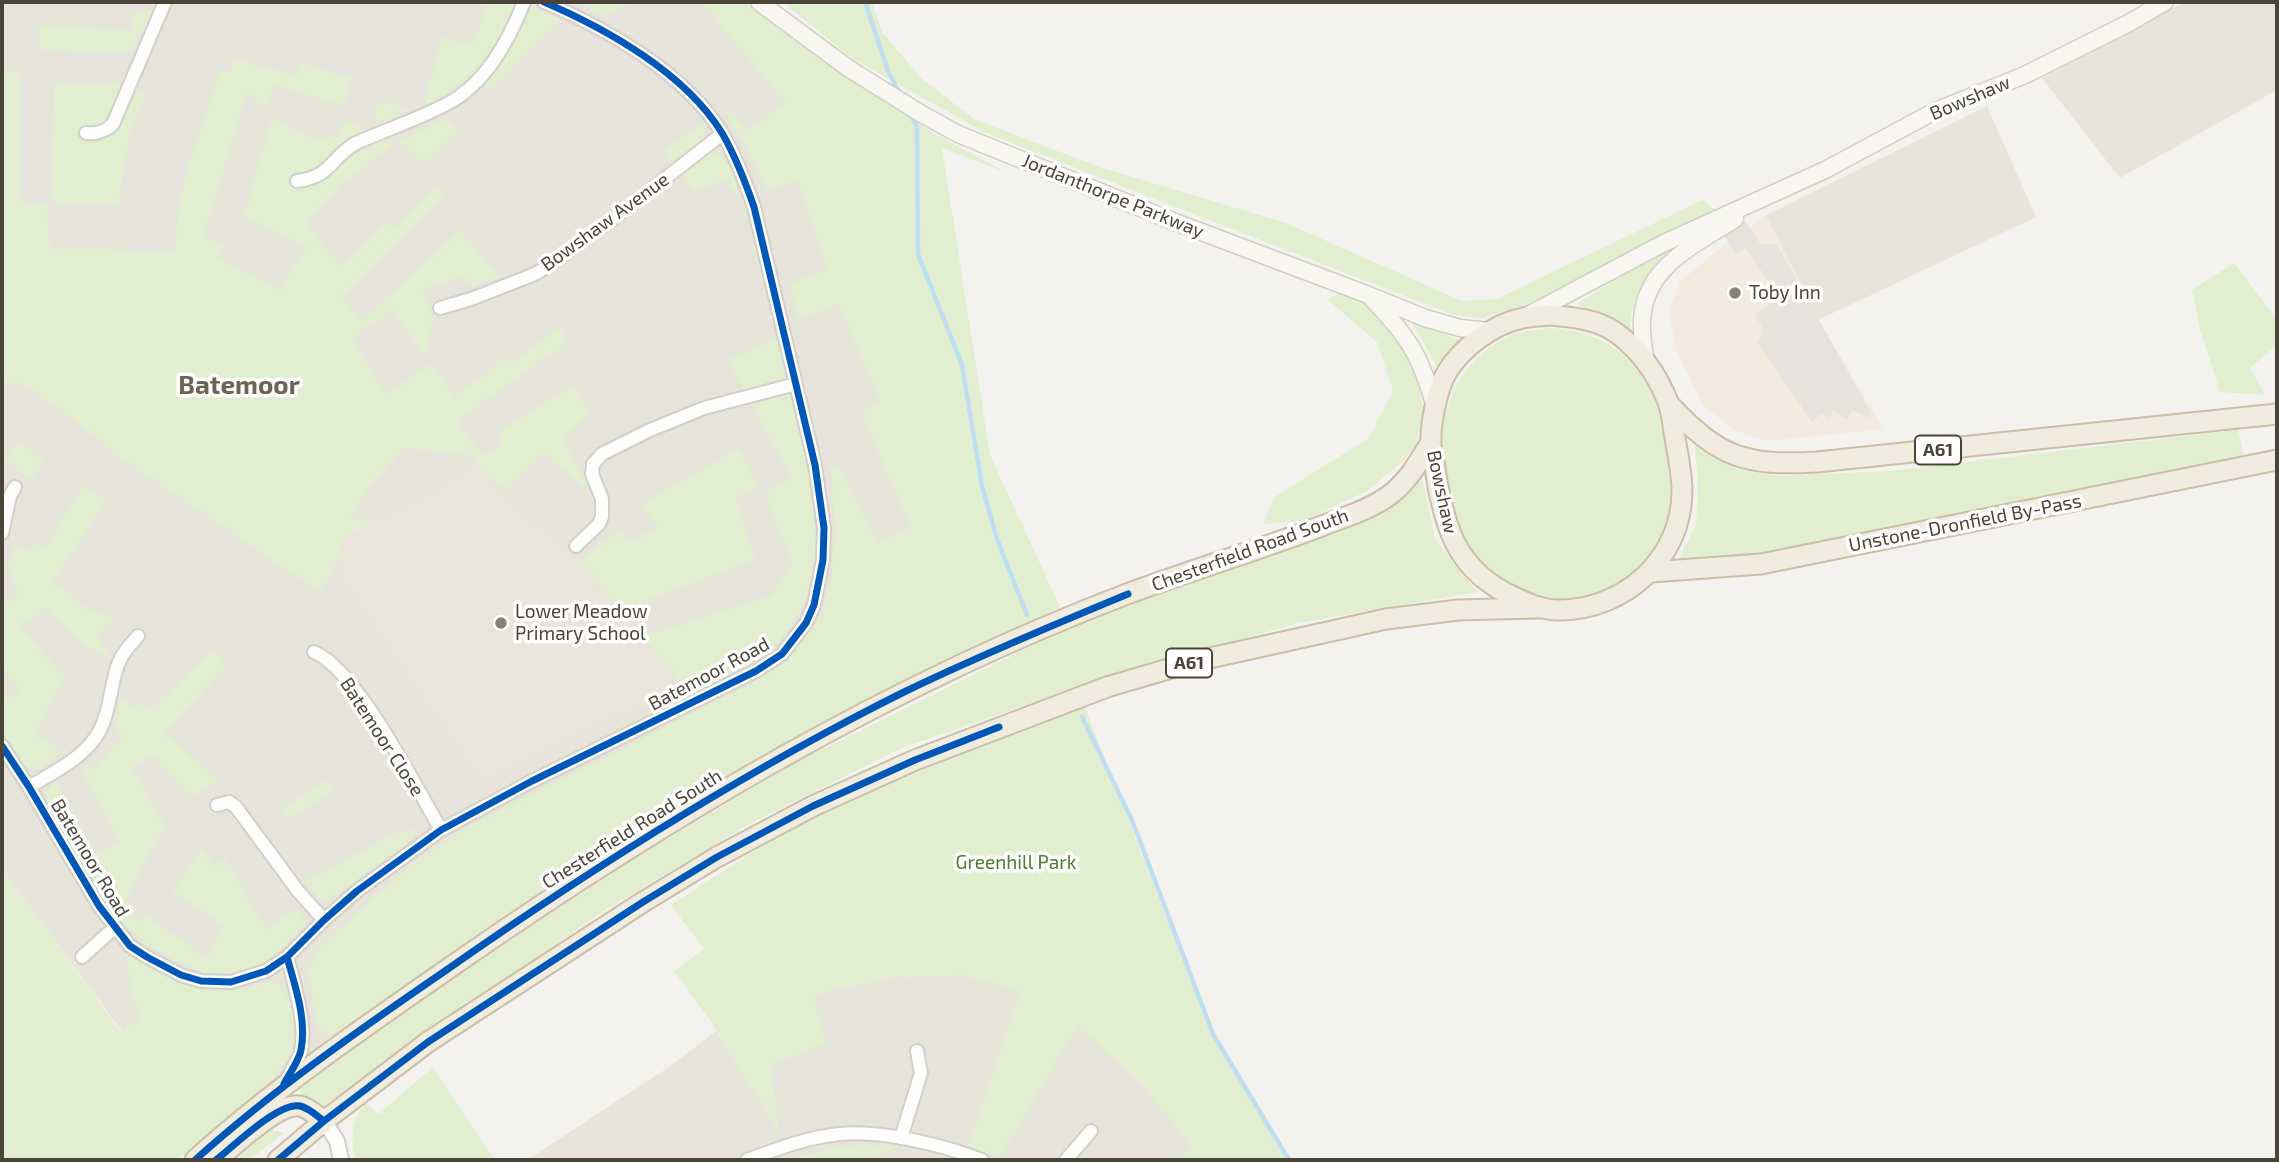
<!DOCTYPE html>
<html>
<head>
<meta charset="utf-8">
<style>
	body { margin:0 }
	#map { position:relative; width:2279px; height:1162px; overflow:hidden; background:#f4f2ee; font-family:"Exo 2",sans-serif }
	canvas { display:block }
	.frame { position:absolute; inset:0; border:4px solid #4b4439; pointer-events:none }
</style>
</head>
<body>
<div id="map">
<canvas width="2279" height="1162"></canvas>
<div class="frame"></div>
</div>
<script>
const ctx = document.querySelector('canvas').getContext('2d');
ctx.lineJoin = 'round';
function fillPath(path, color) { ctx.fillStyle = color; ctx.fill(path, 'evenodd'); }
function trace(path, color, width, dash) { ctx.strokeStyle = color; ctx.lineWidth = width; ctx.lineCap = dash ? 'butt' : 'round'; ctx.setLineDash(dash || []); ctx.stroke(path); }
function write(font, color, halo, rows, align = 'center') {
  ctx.font = font + ' "Exo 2",sans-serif'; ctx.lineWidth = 7; ctx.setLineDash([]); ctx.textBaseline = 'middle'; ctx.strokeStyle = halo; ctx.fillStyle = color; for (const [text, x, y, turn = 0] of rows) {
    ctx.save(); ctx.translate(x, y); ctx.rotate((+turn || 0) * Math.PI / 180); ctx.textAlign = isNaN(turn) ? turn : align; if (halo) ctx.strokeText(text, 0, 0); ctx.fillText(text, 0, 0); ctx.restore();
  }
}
fillPath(new Path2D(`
	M2 2H744L856 83 894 106 969 514 582 868 330 1037 202 1140 2 869Z
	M2184 2H2277V90L2120 178 2042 78Z
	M1987 106 2036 217 1818 320 1766 215Z
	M961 975 1020 990 1078 1024 1144 1086 1203 1160H527L669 1067 716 1031 778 1129 770 1066 812 995 893 977Z`), '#e7e4dc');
fillPath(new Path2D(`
	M1766 215 1818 320 1884 429 1766 441 1733 430 1703 405 1676 350 1669 311 1680 282 1716 251Z`), '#f3ebdf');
fillPath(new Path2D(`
	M475 464 580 561 686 689 575 737 480 787 333 569 345 538Z`), '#eae5da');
fillPath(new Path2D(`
	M479 2H517L562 20 491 88 474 73 461 84 428 104 424 100 443 36 461 44 474 40 486 8Z
	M578 2H630L605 18Z
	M702 2H744L856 83 932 132 1007 173 942 148 990 455 1060 607 582 868 330 1037 325 1031 317 1028 308 970 316 952 398 875 447 839 559 780 745 687 788 659 822 616 831 580 835 530 832 481 829 466 839 467 878 542 911 528 861 412 880 402 839 304 798 319 790 284 827 269 798 181 766 190 745 146 723 109 726 108 747 130 785 103Z
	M783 2H872L882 32 921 78 974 119 1102 168 1286 223 1462 301 1497 299 1702 200 1715 210 1524 305 1482 318 1456 316 986 133 851 58Z
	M153 11 131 52 39 50V26H86L87 29 131 30 133 12Z
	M234 58 296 76 300 63 352 78 344 106 275 85 264 106 246 94 204 237 225 245 219 258 280 290 306 246 243 218 272 118 312 139 338 137 348 120 394 144 341 185 306 223 341 267 386 223 394 228 436 186 445 194 341 298 363 321 460 230 501 278 472 286 461 277 423 290 433 319 427 351 423 355 392 310 352 338 386 394 432 363 455 397 505 357 511 363 562 326 565 344 457 421 483 455 502 445 498 432 573 385 590 413 563 438 590 492 544 454 506 490 478 468 476 456 405 448 365 491 351 518 375 521 345 538 333 569 321 591 272 561 233 533 113 453 74 419 20 383 15 385 2 377 3 71 20 72V202L47 205 50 249H106L175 254 179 203 190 161 221 70 229 72Z
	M54 83H116L147 93 131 129 118 204H52Z
	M385 101 408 110 378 124C371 115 374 106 385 101Z
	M446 118 459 132 423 164 399 141Z
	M704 122 706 131 703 139 711 153C732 154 736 182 740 199L724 180 693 192 664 150Z
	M1668 252C1644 280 1632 292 1630 330L1576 304 1645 262Z
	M2234 263 2277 320V345L2250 368 2265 395 2220 392 2200 329 2192 290Z
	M1341 292 1365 304 1394 333 1418 375 1423 409 1415 447 1402 462 1367 491 1305 520 1264 524 1273 498 1369 438 1393 391 1377 342 1328 300Z
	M1411 321 1462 341 1438 369Z
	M1549 328C1633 333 1664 391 1669 468 1671 499 1673 516 1658 545 1644 571 1625 583 1599 594 1579 603 1553 604 1531 597 1522 594 1513 586 1504 581 1490 573 1478 564 1469 550 1457 533 1455 510 1450 490 1448 478 1443 466 1442 454 1438 401 1470 345 1523 332 1532 330 1541 330 1549 328Z
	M776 338C797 418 845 559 787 632 764 662 721 676 686 689L643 636 771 596 792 563 765 494 791 477 727 360Z
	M2238 430 2244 455 1747 556 1677 563 1696 525 1698 489 1695 443 1736 469 1778 476 1889 471Z
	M17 442 44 460 32 479 5 461Z
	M739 449 759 487 736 497 755 560 621 610 580 561 619 530 628 543 657 527 641 504Z
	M1420 470 1435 538 1455 566 1478 592 1298 623 1088 684 904 747 749 824 607 909 320 1108 296 1090 463 971 631 860 795 763 1064 630 1193 581 1320 538 1390 502Z
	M82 487 106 501 53 582 91 611 115 617 96 636 110 656 108 660 101 652 88 648 45 608 20 626 65 677 35 734 62 752 42 766 30 768 23 763 2 730V703L20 691 2 666V605L19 594 8 568 15 544 28 551 35 543 44 549Z
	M212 650 228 665 164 733 219 781 191 797 153 755 132 768 165 825 123 905 140 922 146 915 207 958 224 926 172 892 202 849 215 865 225 858 266 929 296 909 302 916 304 927C285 947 264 968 238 975 202 985 140 943 118 918L47 801 48 789 55 780 97 854 119 841 81 770 87 764 95 769 121 737 114 727 122 696 134 709 141 703 150 711Z
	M1084 705 1213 1038 1288 1160H1175L1192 1147 1144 1086 1078 1025 999 1159 969 1144 1020 991 961 975 893 977 813 995 826 1043 770 1066 780 1135 712 1023 674 971 704 949 671 905 784 832 906 773Z
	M324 780 334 791 287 820 281 810Z
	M418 829 407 843 334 897 324 901 316 896 305 881 397 832Z
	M2 869 121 1032 140 1019 131 990 125 952C166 979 191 991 242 989 258 988 268 978 283 985L292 1011 296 1038 288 1058 268 1086 176 1160H2Z
	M433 1067 495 1160H355C350 1138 352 1122 365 1103L379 1114Z
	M266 1128 284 1133 249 1160H224Z
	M865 1145 898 1146 869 1160H788L829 1148Z`), '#e1eecf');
fillPath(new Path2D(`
	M1741 214 1761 245 1776 243 1870 411 1869 418 1853 410 1847 419 1833 411 1829 418 1821 414 1812 422 1758 343 1763 330 1755 314 1779 297 1746 248 1735 254 1720 229Z`), '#e6e3df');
trace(new Path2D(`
	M865 2 888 71 900 94
	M910 114 917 127 918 254 962 365 982 486 997 539 1027 615
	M1082 717 1132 820 1213 1034 1289 1160`), '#c0ddf1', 4.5);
const minor = new Path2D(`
	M86 133C97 134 105 132 113 124L165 2
	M297 181C331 177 330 158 356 143 386 130 418 119 447 104 486 83 508 42 524 2
	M440 308 471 299 535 274 548 266 621 213 722 134
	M2 533 10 496 15 487
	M576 546 599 524 602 517V499L592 474 593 464 602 454 648 431 704 408 796 384
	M314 652C357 670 416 787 441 830
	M2 746 29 787 99 906 130 946 147 957 181 975 201 981 231 982 266 971 287 957 324 920 357 891 441 830 532 781 756 671 782 654 806 623 814 605 823 560 824 528 815 465 754 207C745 181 736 157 722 133 685 73 607 29 544 2
	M29 787C54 772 86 757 100 730 111 709 110 684 119 662 123 652 131 644 138 636
	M217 805 229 802 236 807 298 891 324 920
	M82 957 114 928
	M286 1081C290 1072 298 1061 301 1051 307 1025 294 983 287 957
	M901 1138 921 1073 917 1051
	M747 1160C777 1149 808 1137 840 1134 882 1130 943 1145 982 1160
	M1066 1160 1091 1131`);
const tertiary = new Path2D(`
	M324 1121 337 1141 341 1160`);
const secondary = new Path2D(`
	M759 2 848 68 920 113 958 134 1175 222 1366 294 1425 318 1460 328 1490 331
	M1373 300C1409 337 1421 357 1435 407
	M1528 315 1664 243 1825 170 1935 111 2025 75 2127 24 2165 2
	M1645 359C1644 346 1641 333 1642 320 1645 266 1695 245 1735 219`);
const trunk = new Path2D(`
	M1549 315C1571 317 1596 319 1615 332 1639 349 1657 374 1668 402 1672 413 1673 427 1675 438 1678 455 1682 474 1682 491 1682 558 1625 610 1559 610 1542 610 1529 604 1514 597 1459 572 1445 531 1436 475 1435 465 1432 454 1431 444 1430 424 1437 389 1447 372 1462 347 1494 324 1523 318 1531 316 1540 316 1549 315Z
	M1669 404C1719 458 1745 466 1817 462L2277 414
	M1651 572 1761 564 2277 460
	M195 1160C276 1087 366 1026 455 964 665 818 888 685 1127 594 1191 570 1256 551 1319 527 1344 517 1370 510 1391 494 1409 480 1419 461 1431 442
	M216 1160C233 1147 278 1102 300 1106 309 1108 317 1116 324 1121
	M278 1160 324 1121 428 1042 643 902 717 857 813 806 915 760 1107 687 1192 662 1386 619 1458 610 1538 608`);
trace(minor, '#d2d0cb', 16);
trace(tertiary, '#d2d0cb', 18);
trace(secondary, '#d3cfc5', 19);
trace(trunk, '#ccbfa9', 23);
trace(minor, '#fdfdfc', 12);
trace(tertiary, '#fdfdfc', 14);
trace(secondary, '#f7f6f1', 16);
trace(trunk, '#f0ece0', 19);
trace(new Path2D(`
	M2 746 29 787 99 906 130 946 147 957 181 975 201 981 231 982 266 971 287 957 324 920 357 891 441 830 532 781 756 671 782 654 806 623 814 605 823 560 824 528 815 465 754 207C745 181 736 157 722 133 685 73 607 29 544 2
	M284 1084C289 1074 299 1061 301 1050 307 1019 295 986 287 957
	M195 1160C273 1090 359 1030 445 971 592 868 745 771 906 691 979 656 1053 625 1128 594
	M216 1160C233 1147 278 1102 300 1106 309 1108 317 1116 324 1121
	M278 1160 324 1121 428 1042 643 902 717 857 813 806 915 760 999 727`), '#0057b8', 7);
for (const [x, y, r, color] of [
	[1735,293,7,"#868178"],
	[501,623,7,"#868178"]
]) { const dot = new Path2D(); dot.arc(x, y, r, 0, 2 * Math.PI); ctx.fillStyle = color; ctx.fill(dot); trace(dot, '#fff', 2.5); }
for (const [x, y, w] of [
	[1938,450,46],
	[1189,663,46]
]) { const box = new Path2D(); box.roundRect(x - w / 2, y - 14.5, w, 29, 5); ctx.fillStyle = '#fff'; ctx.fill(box); trace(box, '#4b4439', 2); }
write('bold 18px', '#4b4439', null, [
	["A61",1938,450],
	["A61",1189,663]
]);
write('19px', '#4b4439', '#fff', [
	["Bowshaw",1970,98,-23],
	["Jordanthorpe Parkway",1113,196,22],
	["Bowshaw Avenue",605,222,-36],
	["Bowshaw",1442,492,78],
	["Unstone-Dronfield By-Pass",1965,523,-11],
	["Chesterfield Road South",1250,550,-20],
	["Batemoor Road",709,674,-28],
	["Batemoor Close",382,737,57],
	["Chesterfield Road South",632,829,-32],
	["Batemoor Road",90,858,59]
]);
write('19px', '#4b4439', '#fff', [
	["Toby Inn",1749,293],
	["Lower Meadow",515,612],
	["Primary School",515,634]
], 'left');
write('19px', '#4a7f2a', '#fff', [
	["Greenhill Park",1016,863]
]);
write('bold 26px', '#6e6250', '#fff', [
	["Batemoor",239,385]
]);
</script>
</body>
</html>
